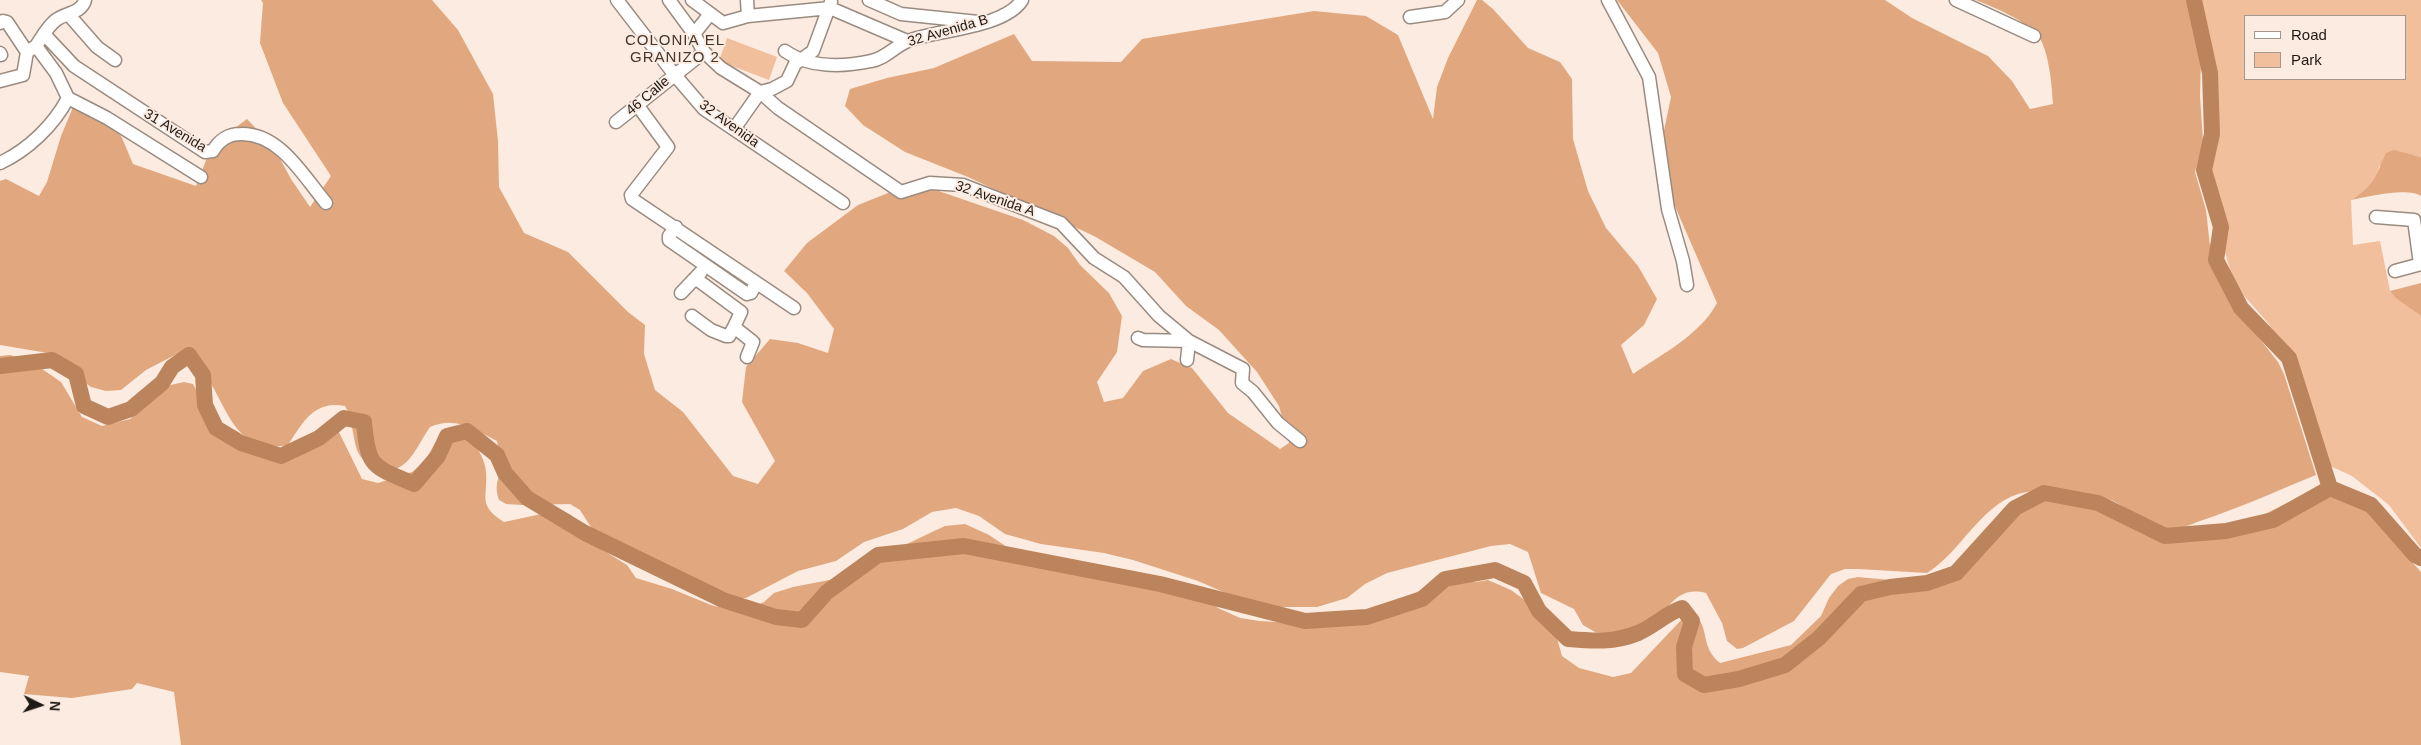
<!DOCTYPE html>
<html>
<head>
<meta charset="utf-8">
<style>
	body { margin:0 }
	#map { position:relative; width:2421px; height:745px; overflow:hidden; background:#fcebe0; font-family:Helvetica,sans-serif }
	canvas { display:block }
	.legend { position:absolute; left:2244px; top:15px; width:162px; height:65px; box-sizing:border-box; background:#fcebe0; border:1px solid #a3978f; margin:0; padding:6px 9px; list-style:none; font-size:15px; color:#1e1915 }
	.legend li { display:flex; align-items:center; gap:10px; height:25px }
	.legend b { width:25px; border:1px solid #a3978f }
	.north { position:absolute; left:15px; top:680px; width:50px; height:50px; -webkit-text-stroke:4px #fcebe0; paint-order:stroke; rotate:94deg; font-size:14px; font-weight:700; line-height:20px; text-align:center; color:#1e1915 }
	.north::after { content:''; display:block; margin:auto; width:18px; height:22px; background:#1e1915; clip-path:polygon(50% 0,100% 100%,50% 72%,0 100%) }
</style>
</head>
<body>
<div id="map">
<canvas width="2421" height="745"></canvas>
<ul class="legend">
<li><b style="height:6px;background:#fff"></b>Road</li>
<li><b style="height:14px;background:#f2bf9c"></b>Park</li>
</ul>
<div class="north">N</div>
</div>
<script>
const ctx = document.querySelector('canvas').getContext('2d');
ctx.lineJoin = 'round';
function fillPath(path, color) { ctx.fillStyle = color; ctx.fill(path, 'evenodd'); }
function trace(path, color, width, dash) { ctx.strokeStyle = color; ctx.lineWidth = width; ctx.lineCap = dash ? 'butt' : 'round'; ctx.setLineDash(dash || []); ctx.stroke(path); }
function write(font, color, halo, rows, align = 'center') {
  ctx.font = font + ' Helvetica,sans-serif'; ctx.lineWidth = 4; ctx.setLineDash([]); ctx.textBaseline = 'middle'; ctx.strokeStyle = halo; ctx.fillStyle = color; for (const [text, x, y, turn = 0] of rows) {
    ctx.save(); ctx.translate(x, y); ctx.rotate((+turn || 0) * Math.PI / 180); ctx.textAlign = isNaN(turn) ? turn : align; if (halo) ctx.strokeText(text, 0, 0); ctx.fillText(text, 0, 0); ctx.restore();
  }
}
fillPath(new Path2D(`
	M2201 0H2421V157L2414 155 2379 166C2377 182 2364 191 2351 200L2353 245 2380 241 2390 291 2421 316V548L2389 505 2352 476 2330 466 2316 429 2301 375 2268 323 2240 291 2232 277 2206 184 2212 165 2214 111ZM2245 16H2405V79H2245Z
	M727 38 777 57 769 80 719 61Z`), '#f2bf9c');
fillPath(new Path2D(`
	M261 0H432L458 30 493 94 498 141 499 187 524 233 568 252 628 312 645 325 644 354 655 390 683 412 733 476 758 484 775 461 742 402 746 367 770 339 798 343 828 353 834 329 807 293 784 271 807 243 858 205 888 193 924 186 1023 220 1054 236 1068 248 1080 265 1109 293 1122 316 1117 352 1097 382 1104 402 1123 398 1143 371 1171 359 1192 368 1228 413 1280 449 1289 443 1279 406 1257 372 1219 330 1186 306 1155 272 1094 236 968 177 905 152 863 125 845 106 850 89 887 78 934 68 1014 34 1032 61 1121 62 1142 39 1314 11 1366 16 1398 35 1433 119 1437 87 1448 58 1477 0H1482L1493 9 1528 48 1560 62 1572 79 1573 139 1588 191 1606 228 1638 266 1657 299 1644 325 1621 345 1633 374C1662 354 1700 335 1717 303L1674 204 1661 145 1671 97 1658 53 1617 0H1885L1912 18 1988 56 2012 81 2030 109 2053 104C2052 86 2049 52 2039 37 2028 21 1993 7 1976 0H2192L2201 58 2200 96 2203 141 2195 172 2206 210 2211 255 2217 278 2227 297 2278 362 2284 374 2316 475C2277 491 2239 508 2200 521 2189 525 2175 532 2163 531 2143 529 2129 507 2111 500 2090 492 2040 487 2018 494 1979 507 1961 552 1927 573L1858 569H1845L1831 574 1794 621 1743 648 1737 649 1727 641 1722 623 1706 593C1670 584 1665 621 1638 638L1595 632 1583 625 1574 609 1541 593 1528 552 1510 544 1491 546 1387 573 1365 584 1347 598 1317 607H1271L1244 601 1198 581 1133 560 1104 553 1041 544 1005 534 979 516 956 508 932 512 903 529 864 542 836 561 798 571 746 598H729L712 595 636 563 596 535 580 510 570 504 522 505 506 504 499 500C493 482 501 478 501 460 501 454 498 447 497 441 472 429 457 416 430 427 415 448 409 475 378 470 370 469 360 458 357 450 352 435 353 419 345 406 314 400 303 422 288 445 217 459 228 367 177 354L146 370 121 390 106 391 91 387 79 378 72 364 54 354 0 345V181L6 179 39 196 47 182 61 136 74 105 109 116 122 138 133 164 196 186 212 145 247 119 273 146 291 179 310 207 331 176 283 103 260 43 263 3Z
	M2394 150 2421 157V196C2407 187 2367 197 2351 200 2376 183 2374 179 2386 153Z
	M2421 283V316L2396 298 2390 291Z
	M10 355 29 360 61 382 82 417 102 426 130 419 166 386 184 382 193 384 208 412 234 441 267 454 292 451 326 428 336 426 362 479 378 483 412 472 425 461 435 443 451 433 472 439C478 450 485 459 486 472 488 497 477 505 504 522L560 510 571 515 578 530 593 544 627 565 636 578 672 589 711 605 727 609 750 608 764 602 774 593 793 587 845 577 859 567 932 532 945 526 965 524 989 535 1010 549 1075 571 1105 579 1174 589 1208 600 1218 608 1240 618 1260 621 1329 625 1359 620 1387 603 1450 580 1476 582 1488 580 1511 590 1552 620 1562 656 1579 668 1613 677 1631 673 1685 616 1694 613C1711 630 1699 645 1720 663L1791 645 1821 616 1829 598 1838 586 1848 579 1858 577 1923 583 1936 579 1952 570 1966 558 2004 508 2017 499 2028 497 2080 501 2095 506 2143 534 2173 541 2193 539 2239 527 2315 489H2333L2356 499 2386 525 2403 552 2421 572V745H181L174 692 137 683 132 689 72 698 24 694 29 676 0 672V356Z`), '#e1a87f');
trace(new Path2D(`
	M2194 0 2210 73 2212 134 2204 170 2221 227 2216 260 2241 308 2289 358 2330 488
	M0 366 52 360 76 374 84 406 108 417 131 409 162 383 172 367 189 355 203 375 205 405 216 428 241 443 281 456 319 438 344 418 364 422C368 469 373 466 414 484L438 456 447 436 467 431 497 455 505 473 527 498 585 533 723 600 776 617 802 620 827 592 878 555 964 546 1160 584 1305 621 1367 617 1422 599 1445 579 1495 570 1524 583 1539 611 1568 639C1592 641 1614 643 1638 633 1653 627 1665 614 1682 608L1692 621 1684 647 1685 674 1704 685 1739 679 1785 665 1819 638 1861 594 1890 587 1927 583 1956 573 2015 508 2044 493 2098 503 2165 536 2226 531 2273 520 2330 488 2371 505 2415 555 2421 558`), '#bb845c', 16);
const minor = new Path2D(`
	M85 0C82 13 65 13 56 20 48 26 42 37 36 46L56 73 68 98 107 118 201 177
	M617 0 674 74 704 109 843 203
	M669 0 694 34 704 52 721 68 760 92 778 108 901 192 930 183 963 185 1061 223 1094 258 1124 277 1159 316 1189 341 1243 369 1242 383 1253 392 1278 423 1300 441
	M692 0 723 23 748 16 830 8 907 41
	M747 0 748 16
	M869 0 901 14 978 22
	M1608 0 1649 77 1668 209 1683 261 1687 285
	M1956 0 2034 36
	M69 15 97 47 115 60
	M1410 17 1445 12 1458 0
	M0 23 3 21 7 22 27 52
	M44 34 74 66 205 152 213 151C219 140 229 134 241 134 280 133 304 177 326 203
	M694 34 710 14
	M785 51C809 68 843 67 871 61 885 59 895 46 908 41 935 30 1005 28 1022 0
	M0 53 1 55
	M0 81 23 75 27 52 36 46
	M638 106 668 147 631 195 632 199 794 308
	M616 122 704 52
	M734 129 760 92 772 89 787 81 795 64 813 51 831 2
	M0 163C28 150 54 125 68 98
	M2376 217 2414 220 2420 264
	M676 227 669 236V240L747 294 751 293 756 283
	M2395 271 2421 264
	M695 278 741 312 734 327 753 342 747 357
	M681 293 701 272
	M692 316 711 330 726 336H729L734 327
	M1138 338 1143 340 1189 341 1187 360`);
trace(minor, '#9a8b81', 15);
trace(minor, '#fff', 12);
write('14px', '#1e1915', '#fcebe0', [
	["32 Avenida B",948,31,-16],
	["46 Calle",648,96,-40],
	["32 Avenida",729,124,36],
	["31 Avenida",175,131,31],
	["32 Avenida A",995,199,19]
]);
ctx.letterSpacing = '1px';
write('15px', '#44372e', '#fcebe0', [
	["COLONIA EL",675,41],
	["GRANIZO 2",675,58]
]);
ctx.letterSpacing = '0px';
</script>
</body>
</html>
